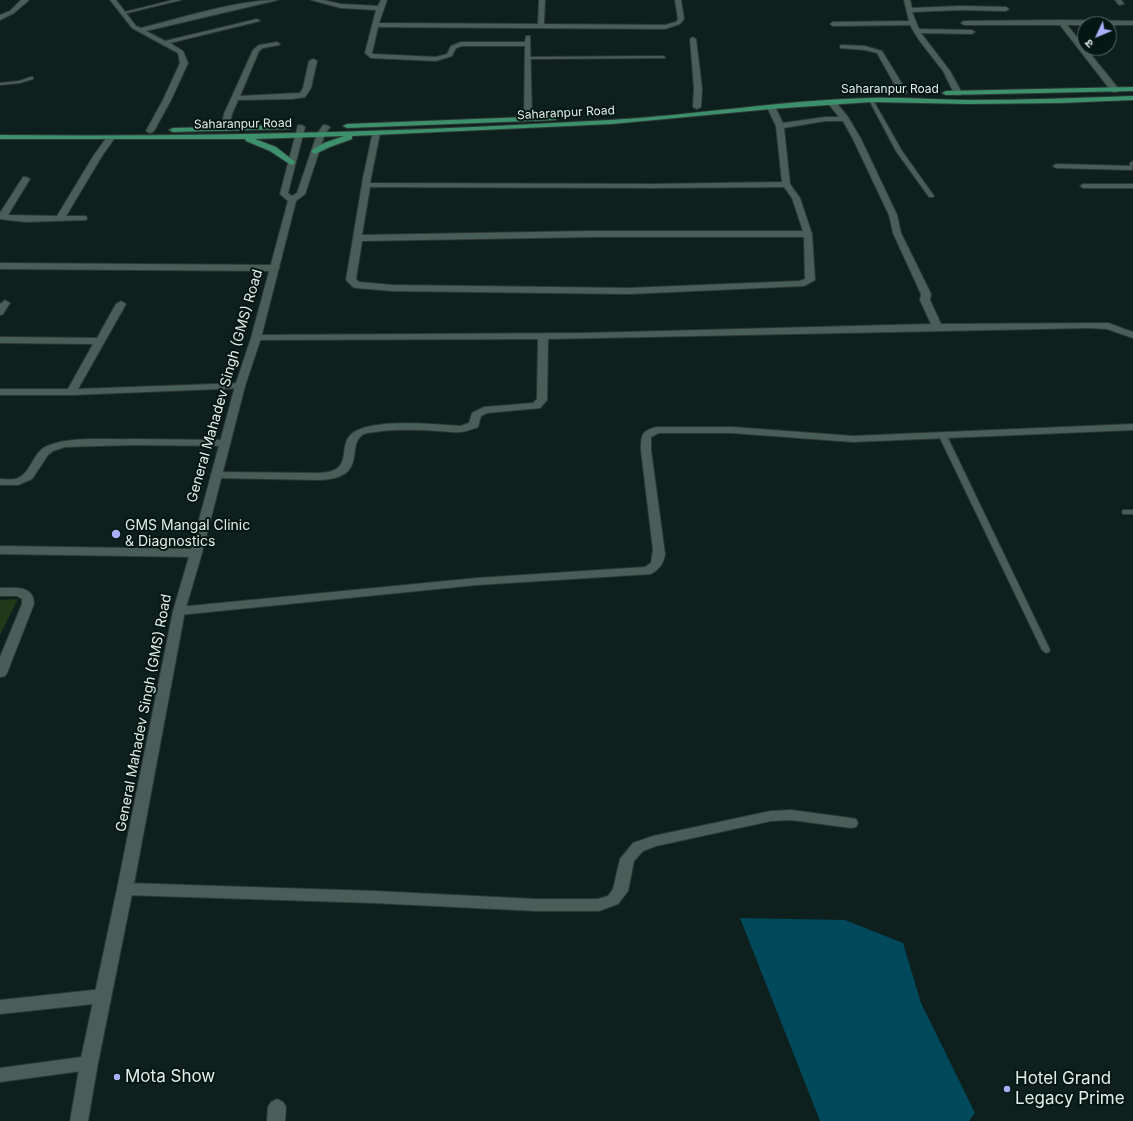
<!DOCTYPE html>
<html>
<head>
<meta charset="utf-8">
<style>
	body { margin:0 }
	#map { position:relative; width:1133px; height:1121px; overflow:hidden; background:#0e201d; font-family:Inter,"Noto Sans Devanagari",sans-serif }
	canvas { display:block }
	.north { position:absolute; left:1077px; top:16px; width:40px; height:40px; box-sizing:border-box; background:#051713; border:1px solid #5e6d69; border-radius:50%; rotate:226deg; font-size:11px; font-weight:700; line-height:16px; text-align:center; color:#e3eeeb }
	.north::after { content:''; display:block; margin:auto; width:14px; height:18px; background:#a9b0fc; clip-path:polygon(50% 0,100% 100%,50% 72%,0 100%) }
</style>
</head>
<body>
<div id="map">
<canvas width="1133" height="1121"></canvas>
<div class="north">उ</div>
</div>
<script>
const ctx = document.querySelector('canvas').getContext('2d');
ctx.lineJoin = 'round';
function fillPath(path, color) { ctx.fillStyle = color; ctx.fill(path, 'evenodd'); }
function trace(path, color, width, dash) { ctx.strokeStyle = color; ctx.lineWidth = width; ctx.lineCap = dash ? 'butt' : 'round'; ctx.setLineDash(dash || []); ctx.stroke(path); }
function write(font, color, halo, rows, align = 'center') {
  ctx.font = font + ' Inter,sans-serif'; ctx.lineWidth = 4; ctx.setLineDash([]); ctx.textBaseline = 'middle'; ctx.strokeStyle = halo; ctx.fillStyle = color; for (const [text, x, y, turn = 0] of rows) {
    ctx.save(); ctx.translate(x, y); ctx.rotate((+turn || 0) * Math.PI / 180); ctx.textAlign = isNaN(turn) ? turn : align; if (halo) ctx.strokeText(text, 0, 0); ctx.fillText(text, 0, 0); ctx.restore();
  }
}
fillPath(new Path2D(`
	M18 599 0 635V600Z`), '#203a19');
fillPath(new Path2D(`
	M740 918 845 920 903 943 921 1003 975 1113 969 1121H820Z`), '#00495a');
const service = new Path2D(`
	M173 0H181L123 14 121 13Z
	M663 56 665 57V58L527 59 525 58 527 57Z
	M31 77H33V79L20 83 0 85V83L19 81Z
	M869 99 873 100 902 151 934 196 933 197H929L896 151 869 100Z
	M1133 161 1132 170 1056 168 1053 166 1056 164 1130 166V163Z
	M1133 184V188H1083L1080 186 1083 184Z
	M940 434H946L947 436 1050 650 1049 652 1046 653 1042 650 939 436Z
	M1123 510H1133V514H1123L1122 512Z`);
const minor = new Path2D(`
	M21 0H29L14 13 0 20V15L10 11Z
	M110 0H116L136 26 141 28C182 18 236 0 278 0L146 31 165 41 257 19 260 21 170 43 183 51 188 63 171 100 154 131 150 133 146 131 163 100 180 63 178 53 132 28Z
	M311 0H323L341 4 378 6 381 0H387L379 23 538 24 539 0H545L544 24 665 25 676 22 678 19 675 0H681L684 19 680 24 665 29 378 27 372 53 373 54 436 57 447 54 451 46 461 42H525L526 36H530L532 118 528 120 524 118 525 46H462L456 48 452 56 436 61 371 58 365 53 376 10 341 8Z
	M904 0H910L912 8 960 6 1006 7 1009 9 1006 11 960 10 912 12 919 29 972 30 975 32 972 34 921 33 950 71 962 93 961 95H955L943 71 919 40 910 25 833 26 830 24 833 22 909 21Z
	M1115 0H1121L1124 4 1119 5Z
	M1061 20 1133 21V25H1067L1118 88V92H1112L1060 25H964L961 23 964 21Z
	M693 37 696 39 702 88 701 107 697 109 693 107 694 88 690 39Z
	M277 42 280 44 279 45 263 48 259 51 240 96 300 93 303 88 309 61 313 59 317 61 311 88 305 97 292 99 238 100 232 114 229 128 228 130H222L221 128 224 114 253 50 259 45Z
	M842 45 865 46 882 51 907 92 906 94H900L877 53 865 50 840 48V46Z
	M828 100H834L848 117 861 139 897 215 901 233 931 294 930 300 941 324 1108 323 1133 332V338L1107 329 1089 328 548 339 547 400 540 408 487 413 481 416 478 427C472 429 466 432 460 432 453 433 445 431 438 431 420 430 401 429 383 431 377 432 370 432 364 434 344 444 371 479 318 480L216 478 210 475 216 472 318 473C359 472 333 443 356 431 377 419 435 424 460 426L469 423 472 413 484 407 533 403 537 399 538 339 253 340 251 338 253 336 256 335 585 333 931 324 920 300 921 294 893 233 889 215 853 139 843 121H825L784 128 790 184 800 198 812 234 815 280 804 286 629 294 393 291 356 288 353 287 346 280 363 178 373 131H376L380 133 370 183 655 184 782 182 776 126 767 107 768 105H774L783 123 825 117H839L827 102ZM370 187 655 188 784 187 792 198 803 231H592L362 235ZM592 237H804L805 279 799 281 629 288 393 285 359 282 356 279 362 241Z
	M107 137H113L114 139 102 156 66 216H86L87 218 86 220 25 222 0 219V213L23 177H26L30 179 8 215 57 216 94 155Z
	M0 263 275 265 280 268 275 271 0 269Z
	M5 300 10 303 3 314 0 315V304Z
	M121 301 126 304 78 389 240 383 244 384 245 386 244 388 71 395H0V389H68L93 344 0 343V337L97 338 116 304Z
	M1133 424V430L853 442 732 433H659L651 437V450L665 554C664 563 660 569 651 574L477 585 179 615 175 614 173 611 175 608 179 607 477 578 645 567 651 563 653 550 641 450C641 435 641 431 657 427H732L853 436Z
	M132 439 226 440 231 443 226 446 132 445 65 447 53 451 48 455 32 479 18 485H0V479C5 479 11 480 15 479 31 476 32 452 47 446 70 436 106 440 132 439Z
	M0 546 196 549 200 550 202 553 200 556 196 557 0 554Z
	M0 588C14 588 34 585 34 604L7 673 5 676 0 677V657L22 604V599L17 596H0Z
	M791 810 851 818 856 819 858 823 856 827 851 828 791 820 771 821 656 846 643 851 634 861 628 891 618 904 599 911H536L374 903 125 895 120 893 117 889 120 885 125 883 374 891 536 899H598L608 896 613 889 620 859 633 843 653 836 771 811Z
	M103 989 109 991 111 996 109 1001 103 1003 0 1014V1000Z
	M89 1056 95 1058 98 1063 95 1068 89 1070 0 1082V1068Z
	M277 1099 283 1102 286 1107 285 1121H267L268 1107 271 1102Z`);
const tertiary = new Path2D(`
	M298 125H301L305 127 288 193 292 196 297 193 317 134 323 125H326L330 127 325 134 305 194 296 201 261 338 245 386 202 553 185 611 133 889 98 1063 88 1121H70L80 1063 117 889 173 611 190 553 235 386 251 338 288 201 280 194Z`);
const primary = new Path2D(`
	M1133 87V91L946 95 942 93 946 91Z
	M1133 96V100L1060 103 968 104 871 102 771 109 612 124 352 136V139L330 147 315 154 311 152 312 150 324 143 344 136 255 139 276 147 294 161 295 163 291 165 270 151 246 141 245 139H0V135C203 137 407 132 610 120 697 115 783 100 871 98 903 97 936 100 968 100 1023 100 1078 98 1133 96Z
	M553 116H556V120L347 128 343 126 347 124Z
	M287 125 291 127 290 129 173 132 169 130 173 128Z`);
trace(service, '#2d3835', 2);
trace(minor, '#2d3835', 2);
trace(tertiary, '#2d3835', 2);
trace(primary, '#2d3835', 2);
fillPath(service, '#4a5e59');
fillPath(minor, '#4a5e59');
fillPath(tertiary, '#4a5e59');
fillPath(primary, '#3c906c');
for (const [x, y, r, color] of [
	[116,534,5,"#a9b0fc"],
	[117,1077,4,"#a9b0fc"],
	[1007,1089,4,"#a9b0fc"]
]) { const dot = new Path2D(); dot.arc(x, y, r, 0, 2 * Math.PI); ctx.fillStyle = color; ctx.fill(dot); trace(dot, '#051713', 1.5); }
write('12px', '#e3eeeb', '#051713', [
	["Saharanpur Road",890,89],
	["Saharanpur Road",566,113,-3],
	["Saharanpur Road",243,124,-1]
]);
write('14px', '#e3eeeb', '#051713', [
	["General Mahadev Singh (GMS) Road",225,386,-74],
	["General Mahadev Singh (GMS) Road",144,713,-79]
]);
write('14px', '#e3eeeb', '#051713', [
	["GMS Mangal Clinic",125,526],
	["& Diagnostics",125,542]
], 'left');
write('17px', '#e3eeeb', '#051713', [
	["Mota Show",125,1077],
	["Hotel Grand",1015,1079],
	["Legacy Prime",1015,1099]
], 'left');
</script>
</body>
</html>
